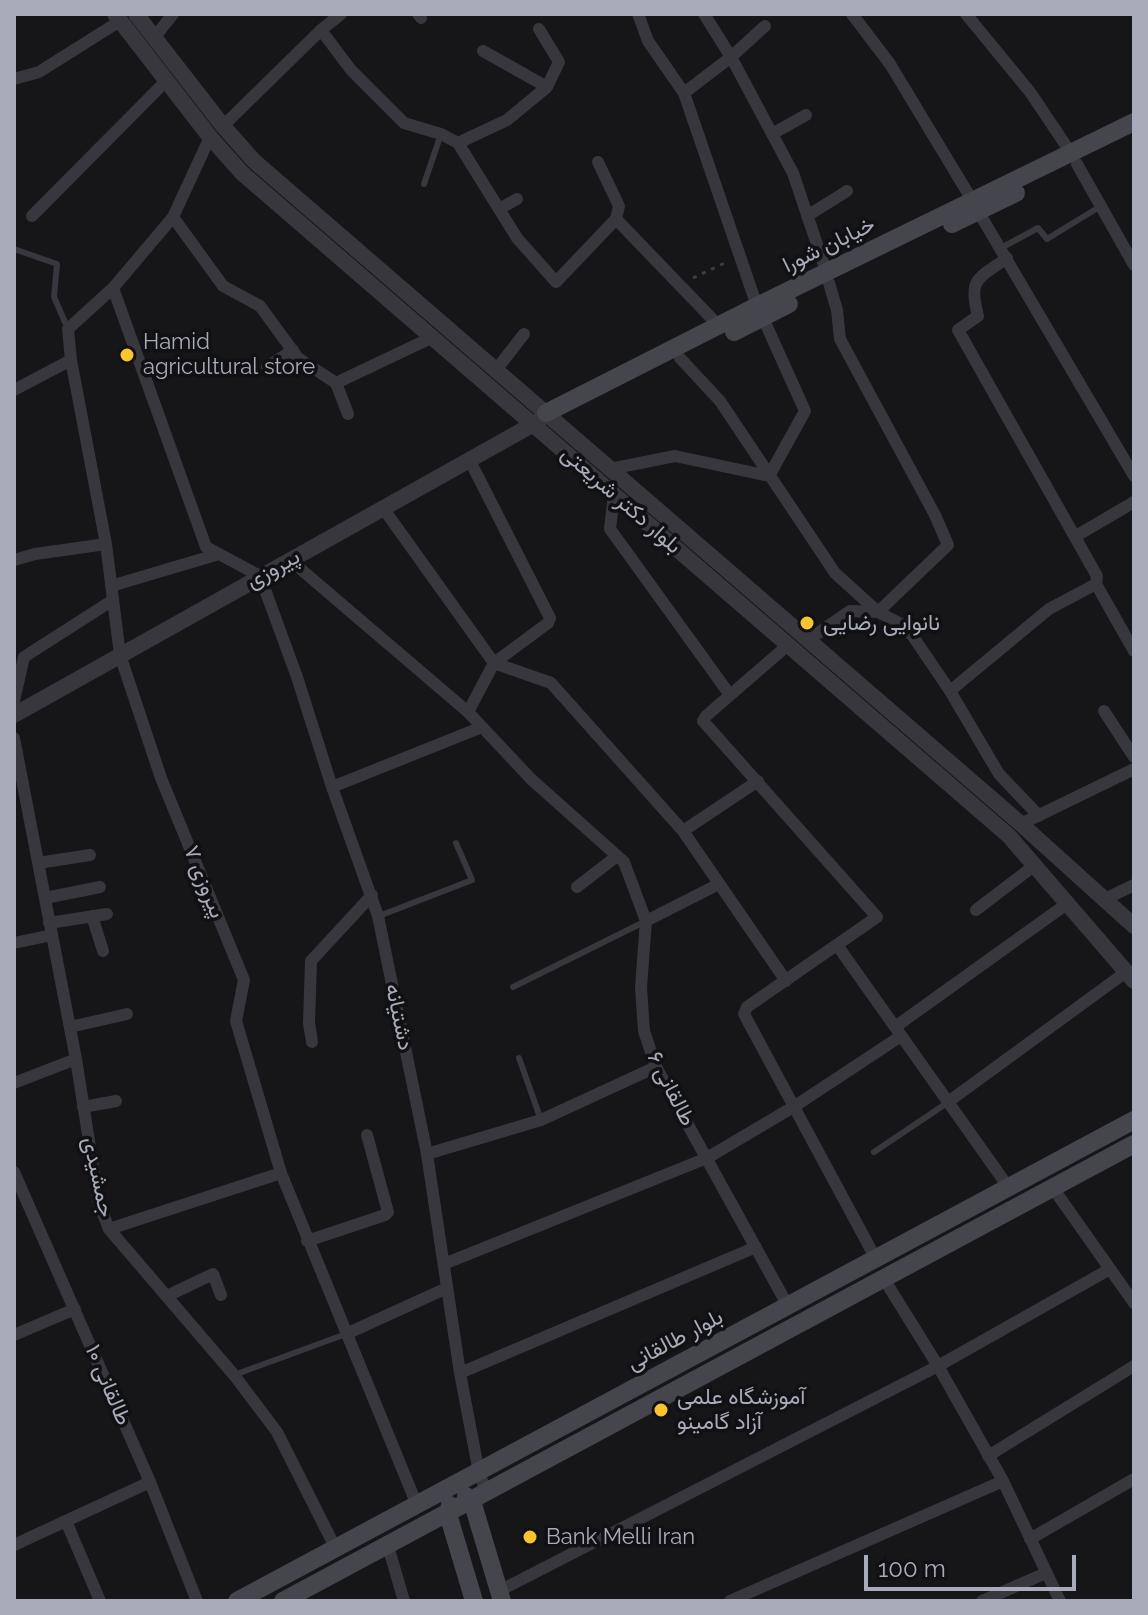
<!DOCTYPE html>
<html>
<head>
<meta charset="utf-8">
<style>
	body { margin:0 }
	#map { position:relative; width:1148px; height:1615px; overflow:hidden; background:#161618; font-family:Raleway,sans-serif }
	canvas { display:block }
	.frame { position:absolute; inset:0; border:16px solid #a8abb9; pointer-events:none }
	.scale { position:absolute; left:864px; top:1555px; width:212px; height:36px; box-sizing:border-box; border:4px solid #a8abb9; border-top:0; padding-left:10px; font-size:24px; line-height:28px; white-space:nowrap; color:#a8abb9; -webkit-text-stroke:6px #111113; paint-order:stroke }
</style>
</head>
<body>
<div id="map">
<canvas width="1148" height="1615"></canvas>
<div class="frame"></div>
<div class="scale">100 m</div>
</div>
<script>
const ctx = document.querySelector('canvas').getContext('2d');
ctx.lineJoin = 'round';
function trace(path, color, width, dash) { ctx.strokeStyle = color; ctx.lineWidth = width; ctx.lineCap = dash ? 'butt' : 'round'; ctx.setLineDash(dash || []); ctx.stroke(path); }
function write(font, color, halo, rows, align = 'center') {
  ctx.font = font + ' Raleway,Vazirmatn,sans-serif'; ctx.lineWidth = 7; ctx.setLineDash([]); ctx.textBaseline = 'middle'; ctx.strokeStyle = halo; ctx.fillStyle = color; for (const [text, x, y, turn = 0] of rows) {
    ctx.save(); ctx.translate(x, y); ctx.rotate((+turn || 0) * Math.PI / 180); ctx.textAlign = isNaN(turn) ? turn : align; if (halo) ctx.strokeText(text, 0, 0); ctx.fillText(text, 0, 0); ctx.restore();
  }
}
trace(new Path2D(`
	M693 278 729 261`), '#3d3e44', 3, [4, 6]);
trace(new Path2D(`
	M424 184 441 134
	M1001 248 1038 228 1047 239 1101 206
	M14 249 57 264 54 297 68 329
	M379 916 472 880 456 843
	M513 987 646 921
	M519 1058 541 1120
	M874 1152 947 1103
	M234 1375 346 1334`), '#37373d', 6);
trace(new Path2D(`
	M418 14 421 18
	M638 14 648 41 684 93 757 306
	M704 14 731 57 793 173 827 274
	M852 14 890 64 972 200
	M966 14 1030 92 1071 153
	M321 30 351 70 404 123 441 134 458 143 517 238 556 282 616 219 719 326
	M154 38 173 14
	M483 51 547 87
	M14 79 39 72 120 21
	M684 93 731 57 765 26
	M223 126 321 30 341 14
	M772 134 806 115
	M210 137 173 217 113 288 68 329 71 360 106 544 120 655 161 778 244 980 236 1021 281 1173 417 1505
	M458 143 507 120 547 87 559 62 539 29
	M598 162 619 206 616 219
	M1077 164 1134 265
	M499 209 517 199
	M978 211 1134 476
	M32 216 166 81
	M807 216 847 191
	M173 217 223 286 260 306 298 358 336 383 433 337
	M1007 258C978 279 968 278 978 316L958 330 1097 576 1096 584 1134 651
	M829 283 837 310 840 339 935 515 948 545 878 612
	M113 288 206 547 260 576 297 677 332 787 378 916 427 1154 460 1373 479 1473 487 1493
	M763 318 805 411 769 476
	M680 358 720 401 835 573 878 612 901 624 912 635 950 691 999 774 1039 816
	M267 367 293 350
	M496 370 524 334
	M336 383 348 414
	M14 390 71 360
	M610 469 675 456 769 476
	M614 494 610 529 730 695
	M383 508 494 663 551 683 683 831 786 981
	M1076 536 1134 502
	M14 560 35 554 106 544
	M290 560 468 712 531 779 624 862 646 921 641 987 644 1031 656 1067 788 1306
	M111 586 219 554
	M808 640 850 611 878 612
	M788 645 706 716 703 721 877 917 747 1007 744 1014 876 1259
	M950 691 1049 609 1096 584
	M14 701 24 657 113 600
	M1104 711 1134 757
	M468 712 494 663 548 623 550 618 470 461
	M14 738 76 1059 99 1204 109 1229 234 1375 277 1432 336 1549
	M332 787 482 727
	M1021 824 1134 769
	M683 831 758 781
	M38 863 90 855
	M577 887 617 856
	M45 898 100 887
	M1103 900 1134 885
	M976 910 1035 865
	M92 916 103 951
	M646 921 719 884
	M49 923 107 914
	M14 943 52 935
	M837 945 1009 1188
	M70 1027 127 1014
	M895 1027 1068 903
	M312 1042 309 1023 311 961 372 895
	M14 1083 76 1059
	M948 1102 1126 972
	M83 1107 116 1101
	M427 1154 541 1120 656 1067
	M14 1172 150 1482 197 1601
	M1053 1188 1134 1303
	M109 1229 281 1173
	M307 1241 385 1215 388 1212 367 1135
	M444 1264 707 1158 795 1106 901 1036
	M884 1279 938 1366 1003 1481 1060 1601
	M167 1296 213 1274 221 1295
	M346 1334 447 1288
	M14 1335 75 1309
	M460 1373 756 1247
	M988 1456 1134 1366
	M66 1521 100 1601
	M1030 1539 1134 1479
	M14 1545 150 1482
	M388 1546 404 1601
	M499 1591 938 1366 1110 1269
	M730 1601 1003 1481
	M982 1601 1046 1573`), '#37373d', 12);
trace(new Path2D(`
	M115 14 210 137 242 173 1009 836 1134 981
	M136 14 223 126 254 161 1021 824 1134 926
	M14 715 539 421`), '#37373d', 16);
trace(new Path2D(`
	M952 224 1016 193
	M734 332 789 304
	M546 413 757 306 1134 122
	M466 1496 472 1501 502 1601
	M450 1505 448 1514 474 1601
	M237 1601 1134 1120
	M283 1601 1134 1144`), '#45464d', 18);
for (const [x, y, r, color] of [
	[127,355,8,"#f9c42e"],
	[807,623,8,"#f9c42e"],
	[661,1410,8,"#f9c42e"],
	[530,1537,8,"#f9c42e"]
]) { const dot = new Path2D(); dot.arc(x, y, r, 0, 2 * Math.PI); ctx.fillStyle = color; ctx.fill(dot); trace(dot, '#111113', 3); }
write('22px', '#a8abb9', '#111113', [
	["خیابان شورا",829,245,-26],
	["بلوار دکتر شریعتی",621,500,41],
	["پیروزی",273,569,-29],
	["پیروزی ۷",204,882,68],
	["دشتیانه",399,1017,78],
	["طالقانی ۶",671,1089,63],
	["جمشیدی",98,1177,78],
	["بلوار طالقانی",675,1340,-28],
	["طالقانی ۱۰",108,1385,67]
]);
write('22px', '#a8abb9', '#111113', [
	["Hamid",143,342],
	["agricultural store",143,367],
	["نانوایی رضایی",823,623],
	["آموزشگاه علمی",677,1397],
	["آزاد گامینو",677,1422],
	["Bank Melli Iran",546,1537]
], 'left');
</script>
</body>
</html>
